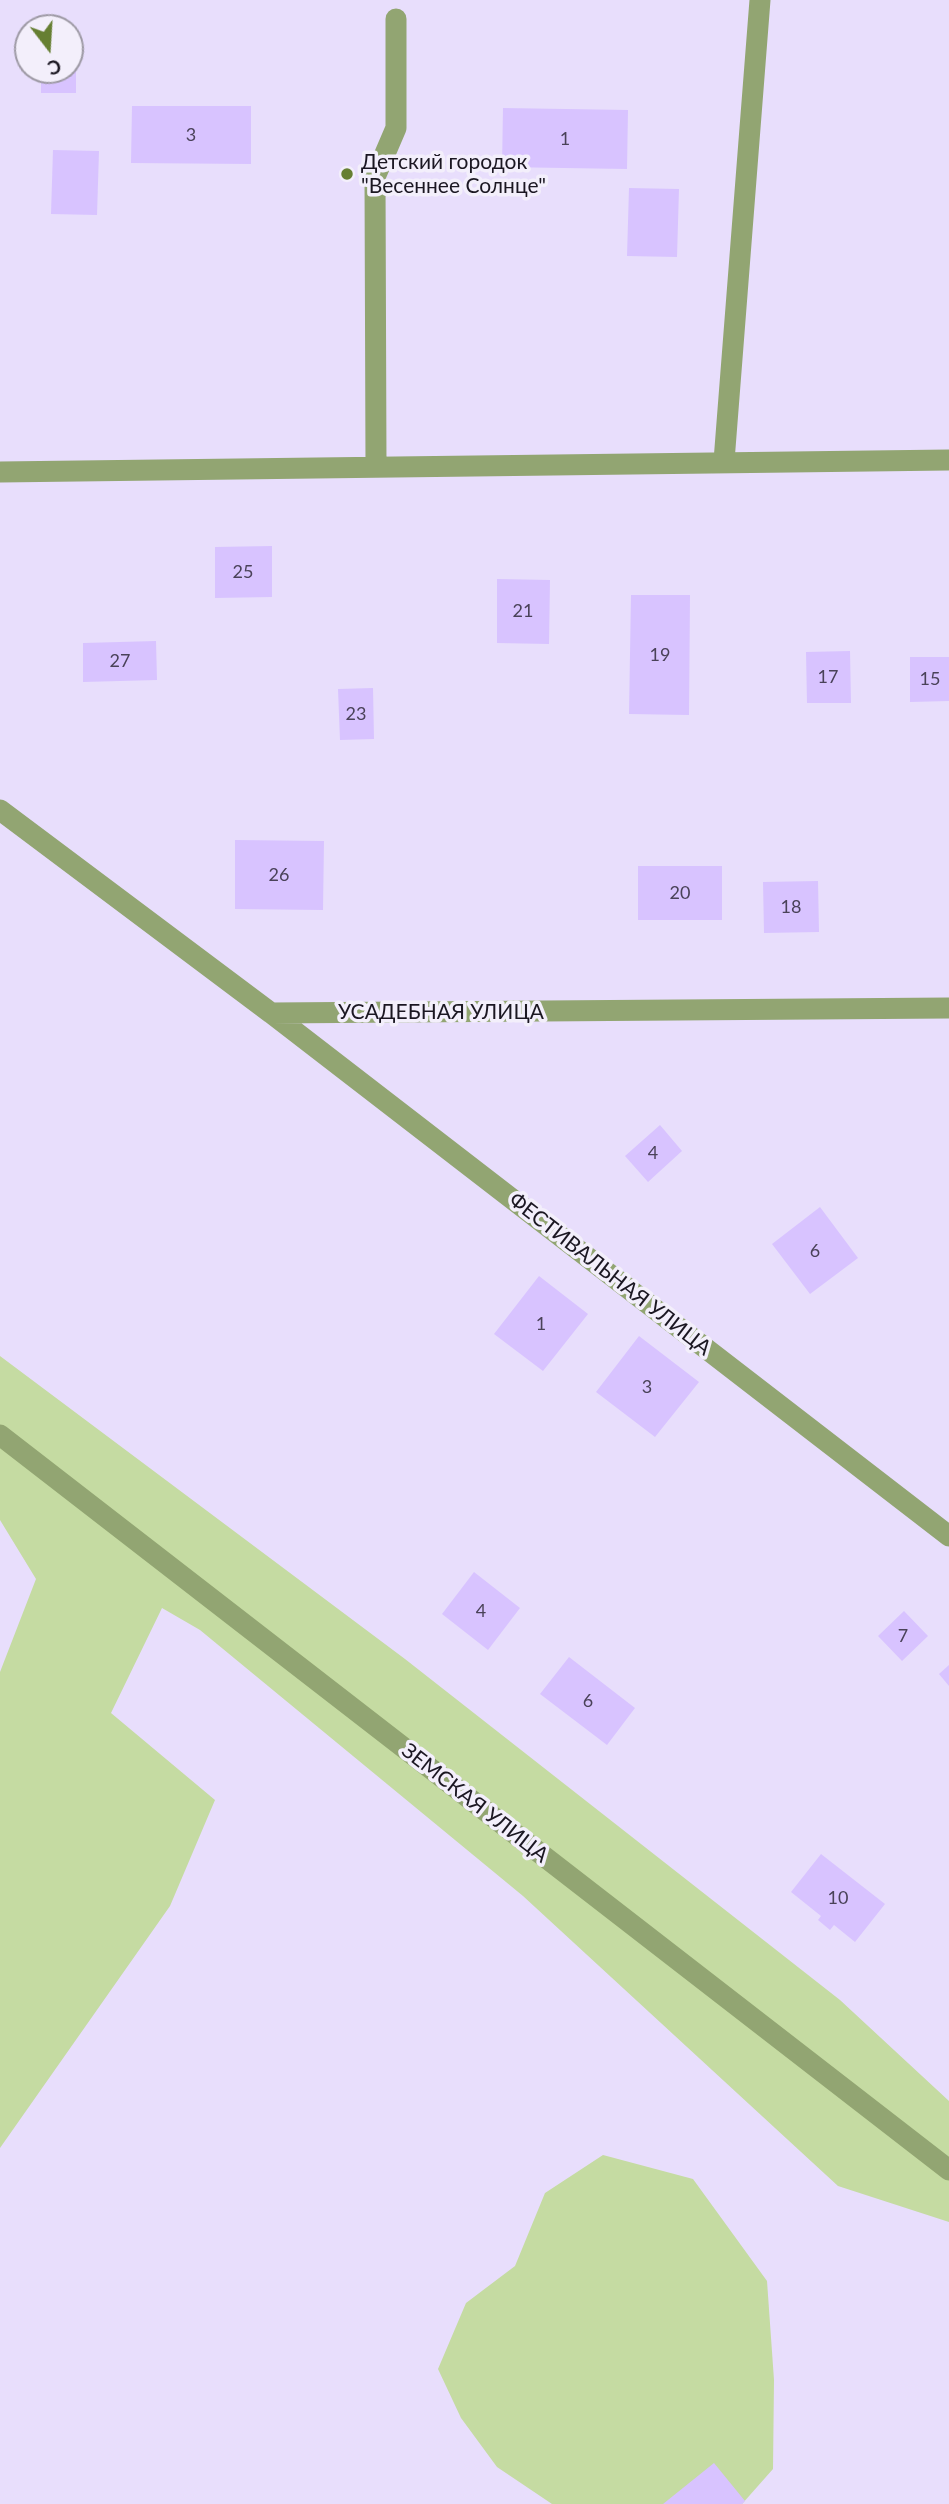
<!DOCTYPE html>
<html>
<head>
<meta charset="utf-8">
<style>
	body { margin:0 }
	#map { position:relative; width:949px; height:2504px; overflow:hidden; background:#e8defc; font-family:Lato,sans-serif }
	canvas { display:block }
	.north { position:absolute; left:14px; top:14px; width:70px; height:70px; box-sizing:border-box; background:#f3effb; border:2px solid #9d99a4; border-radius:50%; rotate:163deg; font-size:19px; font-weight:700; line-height:28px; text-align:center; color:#1b1722 }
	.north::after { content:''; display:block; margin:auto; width:24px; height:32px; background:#667f32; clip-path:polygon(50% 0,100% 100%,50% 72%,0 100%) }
</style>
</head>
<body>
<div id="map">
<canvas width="949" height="2504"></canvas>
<div class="north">С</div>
</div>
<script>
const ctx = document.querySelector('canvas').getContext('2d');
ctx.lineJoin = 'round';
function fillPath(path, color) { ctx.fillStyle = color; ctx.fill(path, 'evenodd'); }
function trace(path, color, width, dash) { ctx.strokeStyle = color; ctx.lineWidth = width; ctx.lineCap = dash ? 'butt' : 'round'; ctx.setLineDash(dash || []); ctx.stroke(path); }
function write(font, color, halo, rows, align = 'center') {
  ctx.font = font + ' Lato,sans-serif'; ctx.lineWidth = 7; ctx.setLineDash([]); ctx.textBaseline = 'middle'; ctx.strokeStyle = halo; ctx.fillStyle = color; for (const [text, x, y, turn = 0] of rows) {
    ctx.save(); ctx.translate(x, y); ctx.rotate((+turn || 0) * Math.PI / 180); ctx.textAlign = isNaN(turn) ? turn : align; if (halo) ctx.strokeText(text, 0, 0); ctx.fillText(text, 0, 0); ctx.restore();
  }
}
fillPath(new Path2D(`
	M0 1356 405 1659 840 2000 949 2101V2222L838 2186 523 1896 200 1630 162 1608 111 1713 215 1800 170 1906 0 2148V1672L36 1579 0 1520Z
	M603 2155 693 2179 767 2281 774 2380 773 2469 742 2504H552L497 2467 461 2418 438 2369 466 2303 515 2266 545 2193Z`), '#c5dba2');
fillPath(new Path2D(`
	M70 54H76V93H41V70H70Z
	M132 106H251V164L131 163Z
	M503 108 628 110 627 169 502 167Z
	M53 150 99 151 97 215 51 214Z
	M629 188 679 189 677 257 627 256Z
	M272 546V597L215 598V547Z
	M497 579 550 580 549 644 497 643Z
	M631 595H690L689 715 629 714Z
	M156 641 157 680 83 682V643Z
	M850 651 851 703H807L806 652Z
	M910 657H949V701L910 702Z
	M373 688 374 739 340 740 338 689Z
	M235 840 324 841 323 910 235 909Z
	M638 866H722V920H638Z
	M818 881 819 932 764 933 763 882Z
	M660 1125 682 1151 648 1182 625 1156Z
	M820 1207 858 1258 810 1294 772 1244Z
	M539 1276 588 1314 543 1371 494 1334Z
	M639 1336 699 1382 655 1437 596 1392Z
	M474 1572 520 1608 488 1650 442 1614Z
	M904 1611 928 1636 902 1661 878 1636Z
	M569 1657 635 1708 607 1745 540 1694Z
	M949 1665V1686L939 1674Z
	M821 1854 885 1904 855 1942 834 1925 830 1930 818 1920 821 1916 791 1892Z
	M714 2463 745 2501 742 2504H663Z`), '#d8c3ff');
trace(new Path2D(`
	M724 461 760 0
	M376 466 375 177 396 128V19
	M0 472 949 460
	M0 810 271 1013 949 1008
	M271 1013 949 1536
	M0 1435 949 2170`), '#92a572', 21);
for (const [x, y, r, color] of [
	[347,174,7,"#667f32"]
]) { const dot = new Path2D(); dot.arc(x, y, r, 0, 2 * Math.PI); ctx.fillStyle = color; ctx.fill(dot); trace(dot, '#f3effb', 2.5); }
write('18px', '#4a4259', null, [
	["3",191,135],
	["1",565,139],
	["25",243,572],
	["21",523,611],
	["19",660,655],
	["27",120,661],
	["17",828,677],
	["15",930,679],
	["23",356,714],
	["26",279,875],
	["20",680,893],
	["18",791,907],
	["4",653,1153],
	["6",815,1251],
	["1",541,1324],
	["3",647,1387],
	["4",481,1611],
	["7",903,1636],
	["6",588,1701],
	["10",838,1898]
]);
write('21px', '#1b1722', '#f3effb', [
	["Детский городок",361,162],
	["\"Весеннее Солнце\"",361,186]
], 'left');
write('21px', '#1b1722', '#f3effb', [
	["УСАДЕБНАЯ УЛИЦА",441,1012],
	["ФЕСТИВАЛЬНАЯ УЛИЦА",610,1274,38],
	["ЗЕМСКАЯ УЛИЦА",475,1803,38]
]);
</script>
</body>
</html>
